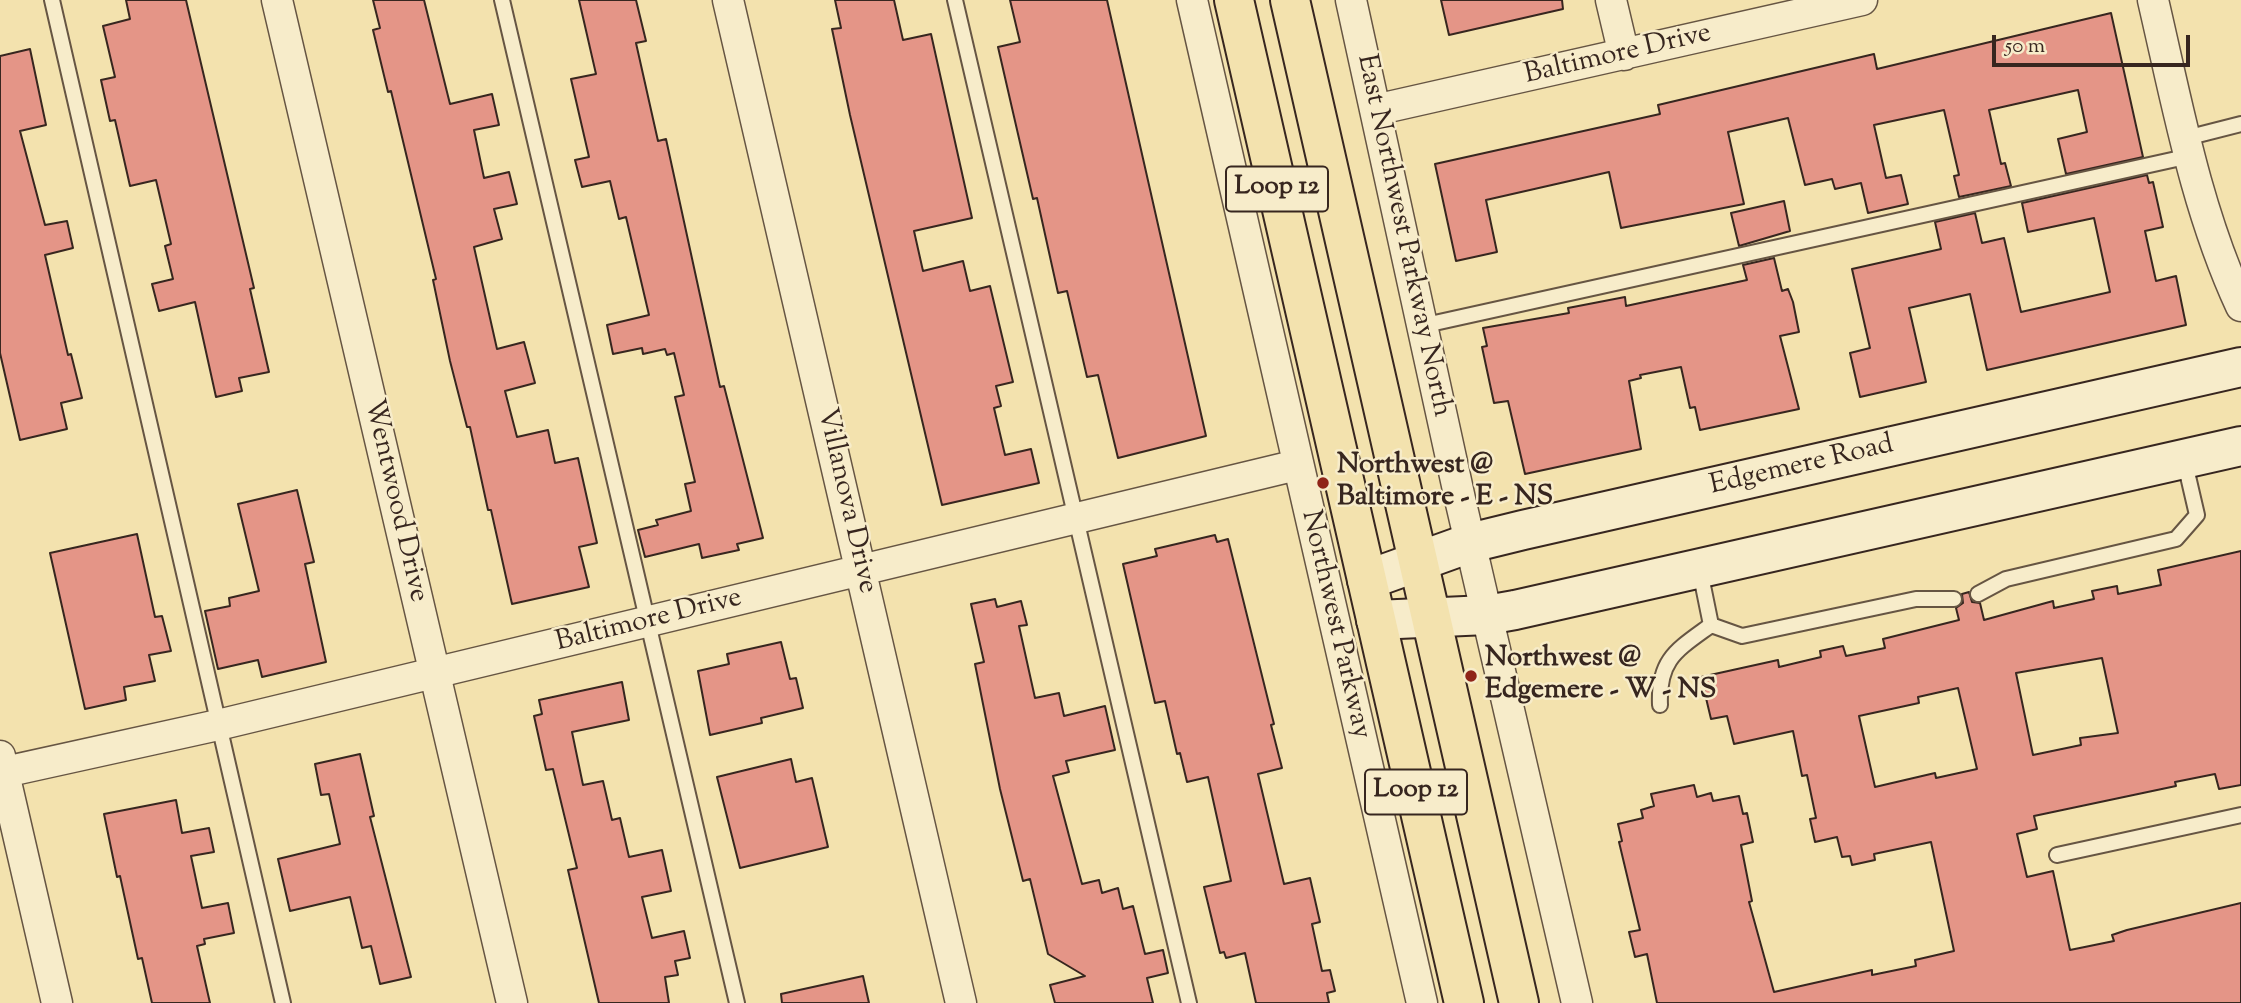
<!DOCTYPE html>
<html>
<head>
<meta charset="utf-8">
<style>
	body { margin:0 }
	#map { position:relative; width:2241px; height:1003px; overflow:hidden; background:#f3e2ae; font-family:"Sorts Mill Goudy",serif }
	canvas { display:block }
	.scale { position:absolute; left:1992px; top:35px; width:198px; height:32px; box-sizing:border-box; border:4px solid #37261f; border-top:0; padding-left:9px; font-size:21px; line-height:24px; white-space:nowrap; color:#37261f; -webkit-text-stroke:5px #f7ecca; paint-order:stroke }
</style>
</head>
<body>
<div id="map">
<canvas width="2241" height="1003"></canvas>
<div class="scale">50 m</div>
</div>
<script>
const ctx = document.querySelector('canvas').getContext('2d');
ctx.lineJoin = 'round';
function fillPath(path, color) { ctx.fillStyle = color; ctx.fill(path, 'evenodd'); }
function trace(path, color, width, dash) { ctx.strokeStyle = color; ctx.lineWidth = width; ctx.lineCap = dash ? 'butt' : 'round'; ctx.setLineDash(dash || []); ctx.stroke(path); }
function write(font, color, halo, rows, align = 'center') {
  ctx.font = font + ' "Sorts Mill Goudy",serif'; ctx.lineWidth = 5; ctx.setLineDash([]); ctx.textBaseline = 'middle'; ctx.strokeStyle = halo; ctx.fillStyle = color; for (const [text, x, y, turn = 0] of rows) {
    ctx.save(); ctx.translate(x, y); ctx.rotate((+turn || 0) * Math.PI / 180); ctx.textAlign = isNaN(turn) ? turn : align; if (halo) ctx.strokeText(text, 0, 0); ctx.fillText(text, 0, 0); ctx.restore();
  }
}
const building = new Path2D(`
	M126 0H186L254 288 250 289 269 372 239 378 242 391 216 397 195 302 159 311 152 284 173 279 165 246 171 244 156 180 130 186 115 120 110 121 101 80 115 77 103 26 130 19Z
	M373 0H424L450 104 492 94 499 125 474 130 484 178 509 172 517 204 494 209 502 239 474 247 497 349 524 342 535 383 505 391 517 437 548 430 555 463 578 458 597 543 579 547 589 587 512 604 491 510H488L470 427H467L450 361 433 280 436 279 391 91 388 92 373 30 380 28Z
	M579 0H636L646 41 636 43 658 141 666 139 720 387 724 386 763 538 737 544 739 550 702 558 699 544 645 557 638 530 658 525 656 520 691 511 685 484 695 482 675 397 684 395 674 353 667 355 665 349 643 354 642 348 613 354 607 325 649 315 626 217 619 219 610 181 582 187 575 160 589 157 571 79 596 74Z
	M835 0H894L903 40 931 34 972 218 914 231 923 271 963 261 970 291 990 286 1013 382 996 386 1001 406 994 408 1005 455 1031 449 1039 483 942 505 850 115 832 29 841 28Z
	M1010 0H1107L1206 436 1118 458 1098 375 1087 377 1067 291 1058 293 1037 198 1033 199 1012 108 998 47 1020 42Z
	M1441 0H1562L1563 9 1449 35Z
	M2111 13 2143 157 2066 174 2058 139 2087 132 2078 90 1989 110 2001 164 2005 163 2011 186 1959 197 1954 176 1959 175 1944 110 1874 125 1886 178 1901 175 1908 204 1868 213 1861 183 1835 189 1832 179 1805 185 1788 118 1728 132 1744 204 1621 228 1609 172 1486 200 1497 252 1456 261 1435 164 1660 114 1658 105 1874 54 1877 69Z
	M30 49 46 125 20 131 45 225 67 221 73 248 45 255 68 355 71 354 82 398 61 403 67 429 20 440 0 353V56Z
	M2147 175 2149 183 2153 182 2163 227 2145 231 2156 281 2176 276 2186 325 1987 370 1970 294 1909 308 1926 382 1860 397 1850 353 1870 348 1852 269 1941 249 1935 222 1975 213 1982 243 2004 238 2021 312 2110 292 2094 218 2028 232 2022 203Z
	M1784 201 1790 231 1739 246 1731 213Z
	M1774 258 1782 291 1788 289 1793 302 1799 332 1780 336 1799 409 1700 430 1695 407 1690 408 1681 367 1640 375 1641 378 1629 381 1641 449 1525 474 1508 401 1494 403 1482 347 1487 346 1483 328 1569 313 1568 308 1625 297 1626 306 1747 280 1743 265Z
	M297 490 314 562 305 564 326 662 262 677 258 660 218 669 205 611 230 606 229 598 259 591 238 504Z
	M137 534 155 617 162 616 171 651 149 655 155 681 124 687 126 700 85 709 50 553Z
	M1215 535 1217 542 1228 539 1274 724 1271 725 1282 768 1258 774 1284 884 1310 878 1320 922 1312 924 1322 971 1330 970 1335 991 1327 993 1329 1003H1256L1245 953 1226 958 1224 952 1220 953 1204 887 1231 881 1208 777 1187 782 1180 753 1177 754 1165 701 1155 703 1123 564 1157 556 1155 549Z
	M2241 551V785L2219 789 2215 774 2175 782 2176 786 2034 816 2037 829 2017 834 2027 877 2053 871 2070 950 2114 941 2112 935 2127 930 2241 903V1003H1657L1647 954 1635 957 1629 932 1640 930 1619 842 1622 841 1618 824 1643 818 1641 810 1654 806 1651 794 1694 785 1697 797 1711 793 1713 801 1739 796 1743 814 1747 813 1753 842 1741 845 1752 901 1749 902 1774 992 1872 970V975L1916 966 1915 960 1954 951 1931 842 1874 854 1875 860 1852 865 1850 856 1842 857 1837 837 1815 842 1810 819 1816 818 1807 775 1802 776 1793 731 1734 744 1727 716 1711 719 1701 677 1778 660 1779 667 1821 657 1820 651 1843 646 1846 656 1885 648 1883 639 1959 620 1956 608 1963 603 1962 594 1969 592 1972 602 1980 603 1984 620 2053 601 2054 608 2094 599 2092 591 2117 586 2118 594 2161 585 2158 570ZM2102 658 2118 733 2080 738 2081 745 2033 755 2016 673ZM1958 688 1977 769 1936 778 1935 773 1875 787 1859 716 1919 703 1918 697Z
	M995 599 997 607 1021 601 1027 625 1019 626 1035 698 1059 693 1064 716 1105 706 1115 750 1066 761 1069 772 1053 776 1082 884 1099 880 1102 893 1118 888 1123 909 1133 906 1145 954 1163 950 1168 973 1147 978 1153 1003H1055L1050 985 1085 976 1048 954 1030 879 1023 881 1000 789 975 664 984 662 971 604Z
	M781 642 790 679 796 678 803 708 761 718 762 723 710 735 698 671 729 664 727 654Z
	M622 682 629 720 572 732 583 785 603 781 612 820 620 818 629 857 662 850 671 891 642 897 652 938 684 931 690 958 675 961 678 975 665 977 669 1003H599L568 870 577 868 553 769 546 770 534 716 542 714 539 700Z
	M360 754 374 816 370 817 411 977 380 984 371 946 362 948 350 897 290 911 278 859 340 844 329 794 321 795 315 764Z
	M791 759 796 782 812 778 828 847 740 868 717 777Z
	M176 800 182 833 209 828 214 852 191 856 202 908 228 903 234 933 204 939 205 944 197 946 210 1003H152L142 958 138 959 120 876 117 877 104 814Z
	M863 976 869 1003H782L781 994Z`);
fillPath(building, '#e49587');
trace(building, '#37261f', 2);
const lane = new Path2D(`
	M52 0 283 1003
	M502 0 737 1003
	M955 0 1189 1003
	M2186 138 2241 124
	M1421 326 2190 156
	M1700 571 1711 625
	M1978 594 2006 579 2176 539 2197 515 2184 459
	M1711 625 1742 636 1916 599H1954
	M1660 705C1658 659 1677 650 1711 625
	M2057 855 2241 815`);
const street = new Path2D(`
	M277 0 512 1003
	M728 0 961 1003
	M1192 0 1422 1003
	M1351 0 1460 499 1577 1003
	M1611 0 1624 55
	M2153 0C2177 103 2196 209 2241 306
	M1375 110 1862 0
	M0 756 57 1003
	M0 773 218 725 1297 465`);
const secondary = new Path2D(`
	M1367 580 1470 543 1523 530 2241 367
	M1376 620 1487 615 1515 610 2241 446`);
const primary = new Path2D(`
	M1234 0 1464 1003
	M1290 0 1519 1003`);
trace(lane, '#665543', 18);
trace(street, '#665543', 33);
trace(secondary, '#37261f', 42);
trace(primary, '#37261f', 42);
trace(lane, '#f7ecca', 14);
trace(street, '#f7ecca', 30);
trace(secondary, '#f7ecca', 38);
trace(primary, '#f3e2ae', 38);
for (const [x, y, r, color] of [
	[1323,483,7,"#8f2418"],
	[1471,676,7,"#8f2418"]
]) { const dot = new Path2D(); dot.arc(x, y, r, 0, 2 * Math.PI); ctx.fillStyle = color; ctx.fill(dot); trace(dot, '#f7ecca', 2.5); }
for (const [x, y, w] of [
	[1277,189,102],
	[1416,792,102]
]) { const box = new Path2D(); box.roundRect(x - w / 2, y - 22.5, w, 45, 5); ctx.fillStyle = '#f7ecca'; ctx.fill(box); trace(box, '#37261f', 2); }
write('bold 26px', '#37261f', null, [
	["Loop 12",1277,189],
	["Loop 12",1416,792]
]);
write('28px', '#37261f', '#f7ecca', [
	["Baltimore Drive",1618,56,-13],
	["East Northwest Parkway North",1402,236,78],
	["Edgemere Road",1802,467,-13],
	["Wentwood Drive",394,501,77],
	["Villanova Drive",845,501,77],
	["Baltimore Drive",649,622,-14],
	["Northwest Parkway",1334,625,77]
]);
write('bold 28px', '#37261f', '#f7ecca', [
	["Northwest @",1337,467],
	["Baltimore - E - NS",1337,499],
	["Northwest @",1485,660],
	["Edgemere - W - NS",1485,692]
], 'left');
</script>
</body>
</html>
